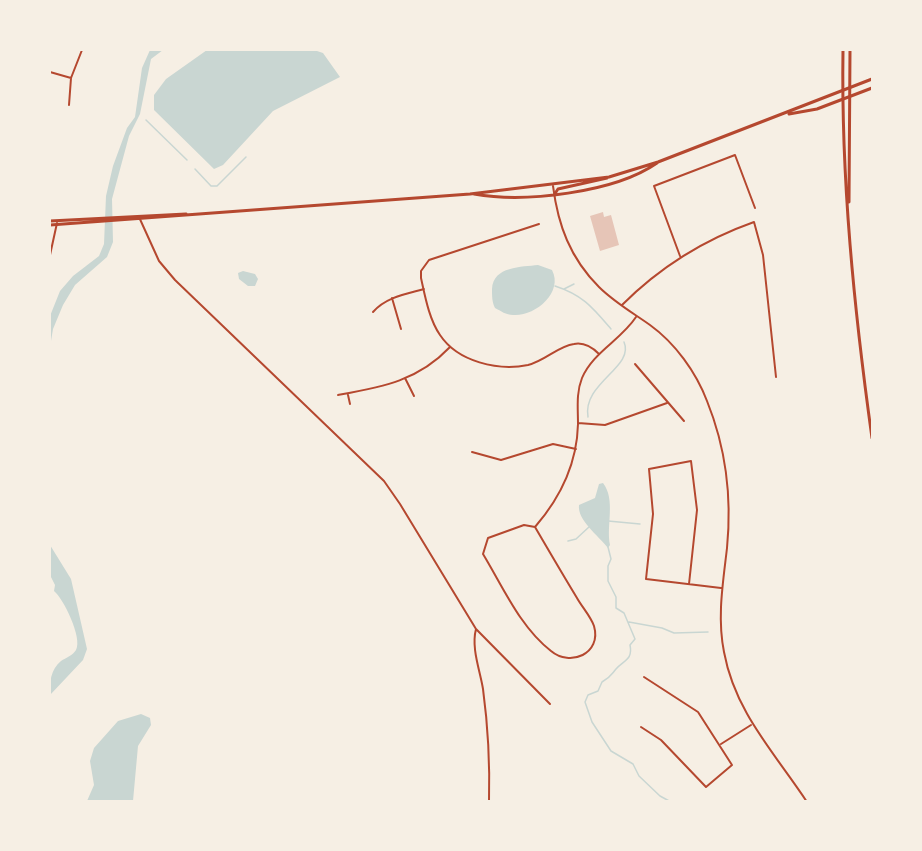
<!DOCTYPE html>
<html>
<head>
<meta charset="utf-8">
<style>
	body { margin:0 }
	#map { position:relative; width:922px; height:851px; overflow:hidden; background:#f6efe4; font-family:Lora,serif }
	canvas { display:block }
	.frame { position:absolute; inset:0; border:51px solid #f6efe4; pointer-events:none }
</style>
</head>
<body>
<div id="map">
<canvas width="922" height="851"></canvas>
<div class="frame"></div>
</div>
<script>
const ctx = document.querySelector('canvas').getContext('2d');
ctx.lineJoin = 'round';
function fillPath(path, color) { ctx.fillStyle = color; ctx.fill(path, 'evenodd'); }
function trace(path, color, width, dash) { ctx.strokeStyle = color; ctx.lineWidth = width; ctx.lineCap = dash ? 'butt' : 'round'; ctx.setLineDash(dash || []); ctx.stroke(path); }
fillPath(new Path2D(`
	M150 50H163L151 59 140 114 129 136 112 199 113 242 107 257 75 285 63 305 53 329 50 347V316L60 291 73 276 99 256 104 244 106 196 113 166 127 128 135 117 142 68Z
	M207 50H314L323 53 340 77 273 111 223 165 214 169 154 110V95L166 79Z
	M538 265 552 270C564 293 534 317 513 315 506 315 501 311 495 308 492 302 492 296 492 289 493 266 522 267 538 265Z
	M243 271 255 274 258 279 255 286H248L239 279 238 273Z
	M603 483C616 500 606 525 610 545L608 548C598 535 577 520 579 505L595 498 599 484Z
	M50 545 71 579 87 649 83 660 50 695C49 683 51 669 61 661 66 658 73 655 76 650 83 638 63 598 54 591L55 585 50 575Z
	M141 714 150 718 151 725 138 746 133 801H87L94 785 90 761 94 748 118 721Z`), '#c9d6d2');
trace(new Path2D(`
	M146 120 187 160
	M195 169 211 186H217L246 157
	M555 286C583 295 593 308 611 329
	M564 289 574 284
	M588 417C582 383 635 367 624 342
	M608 521 640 524
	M568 541 576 539 589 527
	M608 547 611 559 608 566V581L616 597V608L624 613 635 639 630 645C633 660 624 660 616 669 611 675 611 677 602 682L598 691 588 695 585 702 592 722 611 751 633 764 639 776 660 796 671 802
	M629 622 662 628 674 633 708 632`), '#c9d6d2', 1.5);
fillPath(new Path2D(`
	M603 212 604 217 611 215 619 245 600 251 590 216Z`), '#e6c5b7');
trace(new Path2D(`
	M50 72 71 78
	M69 105 71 78 82 50
	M553 186C558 225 570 258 599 287 614 302 633 313 650 325 675 343 696 372 707 401 726 448 732 497 727 548 723 583 717 617 724 652 735 712 774 752 807 802
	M139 217 159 261 175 280 384 481 400 504 476 629C471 648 480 670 483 689 488 726 490 764 489 802
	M539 224 429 260 421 271V278C425 296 429 319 440 335 458 362 498 371 528 365 545 361 558 346 574 344 584 342 592 347 599 354
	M50 255 57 223
	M680 256 654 186 735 155 755 208
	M392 298 401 329
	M622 305C660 267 703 240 754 222L763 255 776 377
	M373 312C386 297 406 294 424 289
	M635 364 684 421
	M405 378 414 396
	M338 395C382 387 418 381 450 347
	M348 395 350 404
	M578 423 605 425 667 403
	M472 452 501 460 553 444 576 449
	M524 525 535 527C549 551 563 575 577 598 582 607 591 617 594 626 602 654 570 667 551 651 520 627 503 587 483 554L488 538Z
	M535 527C561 497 577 464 578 424 578 408 576 393 582 378 593 352 621 340 636 317
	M689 584 697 510 691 461 649 469 653 514 646 579 721 588
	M476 629 550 704
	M641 727 661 740 706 787 732 765 698 712 644 677
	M721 744 751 725`), '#b5482f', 2);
trace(new Path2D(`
	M789 114 817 109 872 88
	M474 194C524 203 614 193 657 163
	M554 195 558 189 607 178
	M50 221 186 214
	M50 225 470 194 609 177 658 162 872 79`), '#b5482f', 3);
trace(new Path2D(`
	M843 50C841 179 854 309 872 438
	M849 202 850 50`), '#b5482f', 3);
</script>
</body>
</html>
